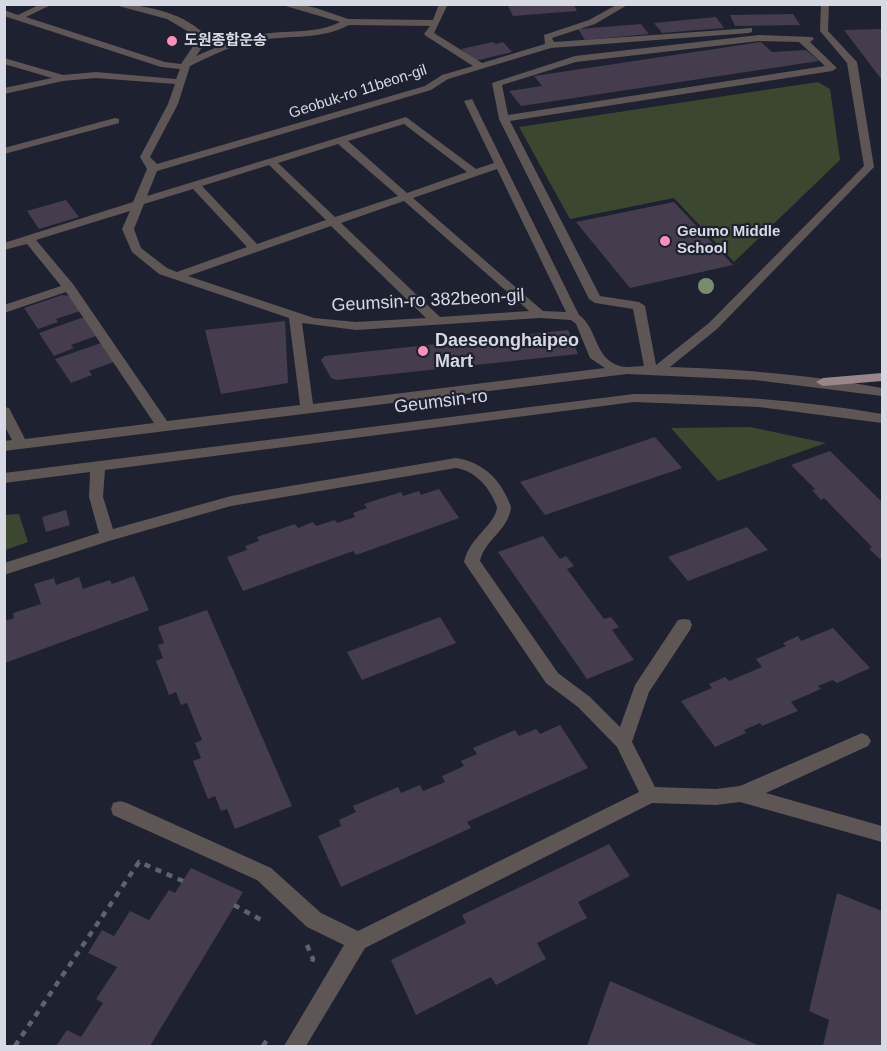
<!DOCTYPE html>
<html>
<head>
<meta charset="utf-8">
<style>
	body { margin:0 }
	#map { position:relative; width:887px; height:1051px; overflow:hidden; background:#1e2130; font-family:Helvetica,sans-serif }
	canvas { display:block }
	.frame { position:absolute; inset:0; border:6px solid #d7d9e3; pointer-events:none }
</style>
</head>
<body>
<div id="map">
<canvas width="887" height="1051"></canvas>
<div class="frame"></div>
</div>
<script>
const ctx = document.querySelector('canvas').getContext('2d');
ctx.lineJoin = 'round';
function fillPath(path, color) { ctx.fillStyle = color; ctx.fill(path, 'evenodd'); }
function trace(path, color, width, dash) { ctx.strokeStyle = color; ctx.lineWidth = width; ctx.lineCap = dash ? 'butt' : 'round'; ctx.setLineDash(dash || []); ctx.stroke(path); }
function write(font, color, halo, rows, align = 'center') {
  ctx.font = font + ' Helvetica,"Noto Sans KR",sans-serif'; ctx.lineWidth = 4.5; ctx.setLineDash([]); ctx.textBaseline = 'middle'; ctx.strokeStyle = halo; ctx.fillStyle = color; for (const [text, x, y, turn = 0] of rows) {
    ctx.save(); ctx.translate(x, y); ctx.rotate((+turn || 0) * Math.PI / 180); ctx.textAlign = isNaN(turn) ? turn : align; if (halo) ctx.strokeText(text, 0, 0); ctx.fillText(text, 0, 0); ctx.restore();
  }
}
fillPath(new Path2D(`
	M818 82 830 89 840 160 734 262 674 198 570 219 519 127Z
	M750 427 826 443 718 481 671 428Z
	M19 514 28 542 5 550V515Z`), '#3c4730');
fillPath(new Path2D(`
	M507 4 574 5 577 11 513 16Z
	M793 14 800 25 735 26 730 15Z
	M716 17 724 28 662 33 654 23Z
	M641 24 649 34 585 40 578 29Z
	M882 29V80L844 30Z
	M493 42 496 44 503 42 512 52 475 61 461 49Z
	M761 42 772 52 806 50 819 61 521 106 509 91 542 86 534 76Z
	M66 200 79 217 39 229 27 211Z
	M674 202 733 265 630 288 576 222Z
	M62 295 70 296 80 311 56 319 58 322 38 329 24 308Z
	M84 317 96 336 71 345 74 348 54 356 39 333Z
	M285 321 288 383 221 394 205 330Z
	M568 330 578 354 336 380 331 378 321 360 325 356Z
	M101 343 114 362 89 371 92 375 71 383 55 359Z
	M655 437 682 468 545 515 520 482Z
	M830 451 882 502V559H880L869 549 872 547 824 498 821 500 812 490 815 489 791 465Z
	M439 489 459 518 356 555 353 551 243 591 227 557 247 550 245 546 259 541 257 537 295 524 298 528 313 522 316 526 335 520 337 523 355 517 353 513 367 508 364 504 401 492 403 496 419 491 421 495Z
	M66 510 70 525 46 532 42 517Z
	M747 527 768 550 688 581 668 557Z
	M543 536 560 559 566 556 574 566 567 569 604 619 611 617 619 627 612 630 634 660 587 679 498 552Z
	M134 576 149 610 5 663V621L14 618 13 613 41 604 34 584 54 578 56 585 79 577 83 589 110 580 112 584Z
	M207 610 292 806 235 829 227 809 221 811 215 796 208 799 193 761 201 758 195 743 202 740 187 703 181 705 176 692 169 695 156 661 163 658 158 645 164 643 158 627Z
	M440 617 456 643 362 680 347 652Z
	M833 628 870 668 837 683 833 680 818 686 821 689 791 702 798 711 762 726 760 723 744 730 746 733 715 747 681 701 712 688 709 684 725 677 729 681 762 667 756 659 786 646 783 643 798 636 801 641Z
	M560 725 588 768 467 822 471 828 341 887 318 836 341 826 339 820 356 812 353 806 398 787 401 793 420 785 423 791 445 782 442 776 464 766 461 761 477 754 473 748 515 730 519 736 536 729 540 734Z
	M609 844 630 876 578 902 587 918 537 943 546 959 496 985 491 977 416 1015 391 960 466 923 462 915Z
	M191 868 243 892 150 1046H56L67 1030 81 1037 103 1003 96 999 117 967 88 953 102 930 114 936 130 911 149 920 169 890 175 893Z
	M837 893 882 911V1046H823L829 1020 809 1011Z
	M610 981 760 1046H587Z`), '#453d4d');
trace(new Path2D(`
	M234 905 263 921
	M307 945 313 959 311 966
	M15 1046 139 862 183 881
	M263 1046 269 1037`), '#5f626f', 4.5, [6, 6]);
fillPath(new Path2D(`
	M41 4H53L26 17 165 62 181 64 194 45V35L167 19 111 4C141 4 181 11 204 34V45L196 56C216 47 237 39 258 35 285 29 315 35 340 22L279 4H298L316 8 348 19 433 20 439 4H448L434 33 482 63 545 44 544 35 589 20 618 4H629L595 24 552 38 554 42 752 28V32L749 33 551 48 448 79 431 90 157 171 147 196 406 117 476 169 494 163 464 101 472 99 579 315C598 328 594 359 620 366 626 368 637 366 644 366L633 309 595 303 589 299 499 119 492 83 575 56 759 35 812 37 814 39 810 42 837 68 832 71 510 121 600 296 639 302 645 306 656 365 709 323 864 166 847 63 820 31 821 4H829L828 31 857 62 874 167 717 329 670 367C741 369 812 375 882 388V396L755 380 627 374 4 451V441L12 440 4 425V407L9 408 25 439 154 423 66 292 4 313V305L61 286 27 244 4 250V243L133 202 147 169 140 157 168 104 175 84 96 78 63 81 4 94V88L52 78 4 64V58L63 75 96 72 176 79 180 69 161 67 4 16V10L18 15ZM349 25 430 26 424 34 426 36 473 66 442 75 425 86 157 164 150 157 178 104 190 66C213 55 236 43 261 40 292 35 321 40 349 25ZM759 41 799 42 825 66 508 115 502 85 576 62ZM404 124 467 172 407 193 348 141ZM338 144 398 196 335 217 278 163ZM269 165 326 220 257 244 202 186ZM497 169 566 312 543 311 413 198ZM193 189 247 247 177 272 167 268 141 248 134 229 144 204ZM404 201 529 311 440 317 341 223ZM130 211 122 229 132 252 159 274 289 318 300 405 167 421 73 284 36 240ZM331 226 426 318 356 322 314 318 188 276ZM540 318 571 320 576 324 590 358 605 368 313 404 302 323 356 330Z
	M115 118 119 119V123L4 154V148Z
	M634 394C718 394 800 400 882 414V423L759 407 634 402 105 470 103 497 113 529 231 496 456 458C484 462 502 481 511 507 509 530 485 539 480 561L558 673 590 697 620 727 635 685 678 620 684 619 690 620 692 625 690 630 649 692 632 742 655 787 716 789 740 786 862 733 868 736 871 741 868 746 766 793 882 826V842L740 802 716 805 652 803 365 948 306 1046H284L344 945 307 927 257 880 113 815 111 809 113 803 120 801 127 803 271 868 321 913 358 931 639 792 617 747 578 707 546 683 464 562C470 536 495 526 497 507 490 488 476 471 456 468L231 506 109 541 4 575V563L99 533 89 497 90 472 4 483V473Z`), '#5e5555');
fillPath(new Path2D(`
	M882 373V381L823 386 816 382 823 378Z`), '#9a8688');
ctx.fillStyle = '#798c6e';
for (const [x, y] of [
	[706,286]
]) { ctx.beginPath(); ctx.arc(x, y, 8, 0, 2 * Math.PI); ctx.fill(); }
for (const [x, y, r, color] of [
	[172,41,6,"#fe8ebc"],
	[665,241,6,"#fe8ebc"],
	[423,351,6,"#fe8ebc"]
]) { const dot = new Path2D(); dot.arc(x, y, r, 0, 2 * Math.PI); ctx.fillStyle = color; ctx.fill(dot); trace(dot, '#1e2130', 2); }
write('bold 15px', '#d7d9e3', '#1e2130', [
	["도원종합운송",184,41],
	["Geumo Middle",677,232],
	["School",677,249]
], 'left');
write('15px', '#d7d9e3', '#1e2130', [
	["Geobuk-ro 11beon-gil",358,92,-18]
]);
write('18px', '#d7d9e3', '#1e2130', [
	["Geumsin-ro 382beon-gil",428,301,-3],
	["Geumsin-ro",441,402,-7]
]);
write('bold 18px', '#d7d9e3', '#1e2130', [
	["Daeseonghaipeo",435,341],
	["Mart",435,362]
], 'left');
</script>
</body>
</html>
